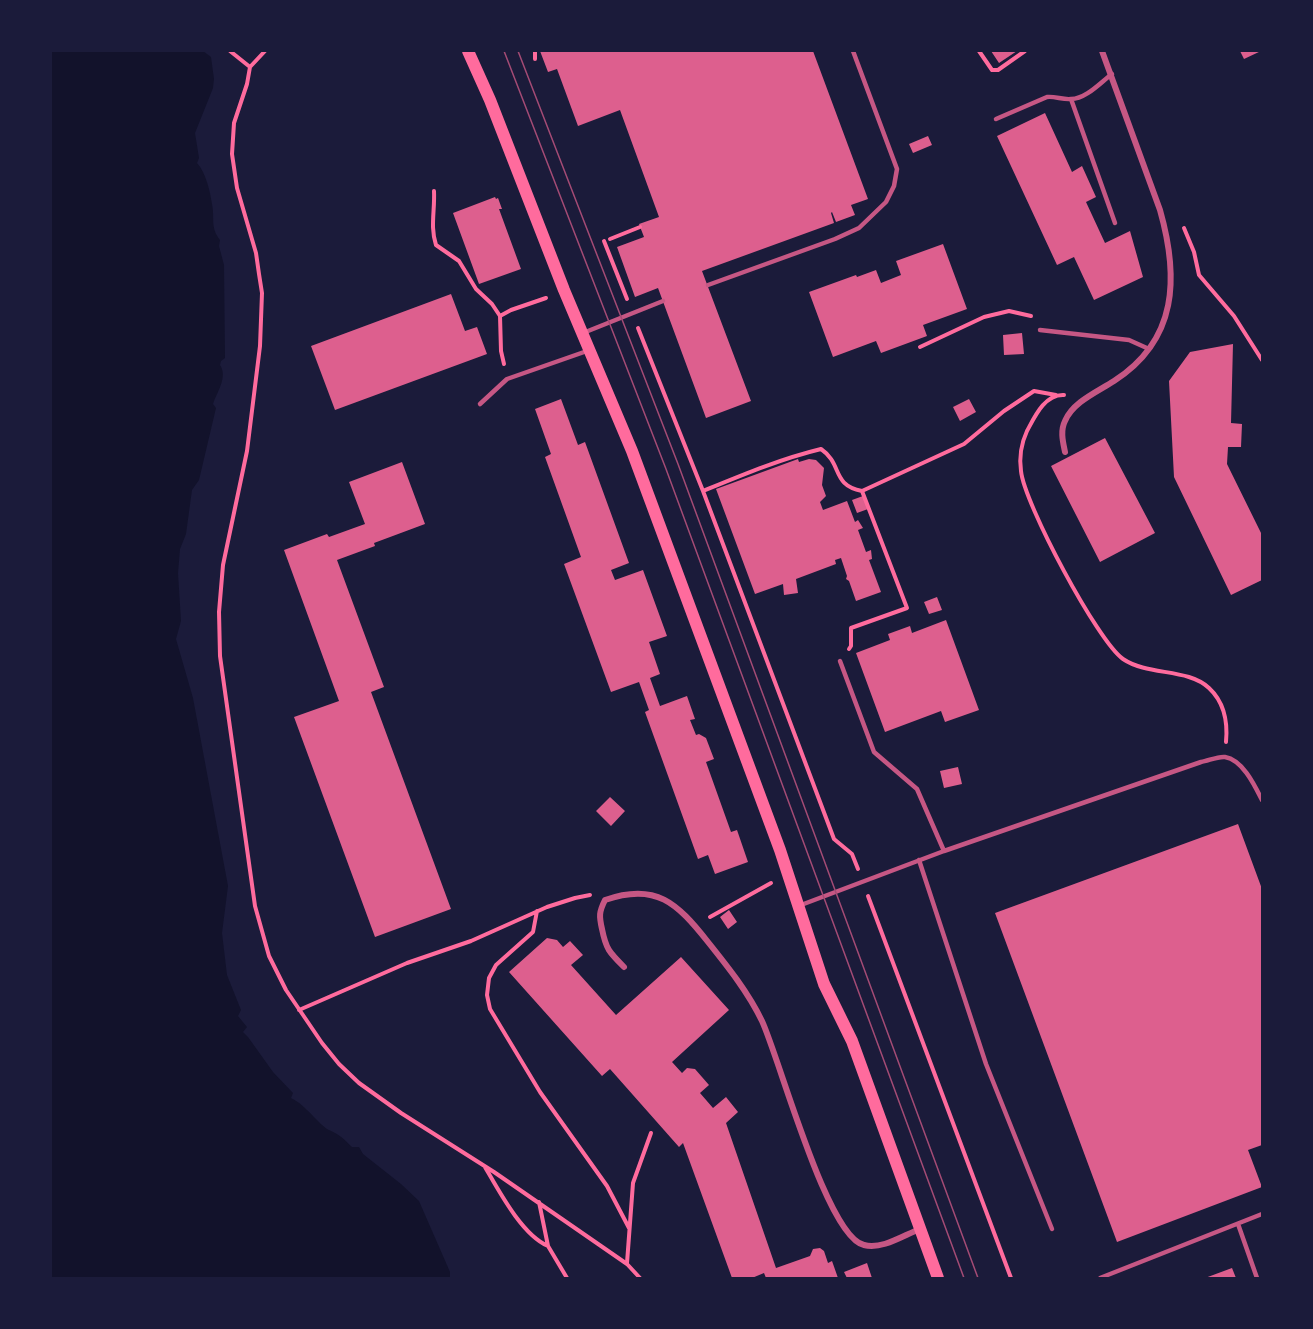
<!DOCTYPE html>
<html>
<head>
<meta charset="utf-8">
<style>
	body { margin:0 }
	#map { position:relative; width:1313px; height:1329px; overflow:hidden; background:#1b1b3a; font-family:"Space Grotesk",sans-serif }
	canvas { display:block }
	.frame { position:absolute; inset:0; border:52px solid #1b1b3a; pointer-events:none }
</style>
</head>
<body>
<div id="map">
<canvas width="1313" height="1329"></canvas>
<div class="frame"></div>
</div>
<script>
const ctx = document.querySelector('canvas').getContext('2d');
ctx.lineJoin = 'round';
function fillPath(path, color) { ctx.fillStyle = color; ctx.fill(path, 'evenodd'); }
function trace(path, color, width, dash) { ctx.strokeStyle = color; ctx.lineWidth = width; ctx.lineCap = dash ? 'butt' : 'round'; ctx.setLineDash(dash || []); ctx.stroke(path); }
fillPath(new Path2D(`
	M51 51H203L211 57 214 79 213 88 195 133 199 158 197 163C206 173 210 191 212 204 215 219 210 227 220 240L219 246 224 265 225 358 221 361 220 365C228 377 217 392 213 404L216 408 199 480 192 490 186 534 180 549 178 573 181 621 176 639 193 698 228 886 222 933 227 975 241 1010 238 1016 247 1027 243 1032 248 1037 273 1072 293 1093 291 1098C306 1105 319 1125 329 1130 340 1135 343 1138 352 1147H359L363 1154 401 1184 419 1201 450 1272V1278H51Z`), '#12122b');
fillPath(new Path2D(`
	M540 51H813L868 199 851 205 855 215 836 222 832 212 831 213 834 223 702 271 751 401 706 418 658 288 635 297 617 247 644 237 639 224 659 217 620 110 578 126 557 69 548 72Z
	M991 51H1017L999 63Z
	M1240 51H1261L1244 59Z
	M1045 113 1072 172 1082 166 1096 197 1086 202 1105 243 1130 231 1143 277 1094 300 1074 257 1057 265 997 136Z
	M928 136 932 145 913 153 909 144Z
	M495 197 496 199 498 198 502 209H499L521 269 479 284 453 213Z
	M943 244 967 309 923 325 927 336 881 353 876 341 833 357 809 292 856 275 857 277 876 270 881 283 901 275 896 261Z
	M451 294 465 331 477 327 487 354 335 410 311 346Z
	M1022 333 1024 354 1004 355 1003 335Z
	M1233 344 1231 423 1242 424 1241 447H1228L1227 464 1262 535V580L1231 595 1174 477 1169 381 1190 352Z
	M561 399 578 445 585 442 629 563 611 570 615 580 643 570 667 636 649 642 660 674 650 678 660 706 687 696 695 719 690 720 696 735 699 734 706 738 714 759 706 762 731 832 737 830 748 862 715 874 708 855 698 859 645 712 649 710 639 682 611 692 564 564 581 557 545 457 551 454 535 409Z
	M969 399 976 412 960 421 953 407Z
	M1105 438 1155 533 1100 562 1051 466Z
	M798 459 799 462 809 459 816 460 824 468 822 485 826 496 820 502 823 510 847 501 855 522 858 520 863 528 858 530 866 552 871 550 872 559 869 560 881 592 856 601 849 581 846 579 847 576 841 558 835 560 836 564 796 579 798 593 784 595 783 584 755 594 716 489Z
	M402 462 425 524 374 543 375 546 337 560 384 687 371 692 451 909 375 937 294 717 339 701 284 550 327 534 329 537 365 524 349 482Z
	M863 496 868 509 857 513 852 500Z
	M937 597 942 610 929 614 924 602Z
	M946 620 979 710 945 722 941 711 885 732 856 653 890 640 888 634 910 626 912 633Z
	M958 767 962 784 944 788 940 771Z
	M610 797 625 811 611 826 596 811Z
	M1238 824 1262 889V1145L1248 1150 1262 1187 1117 1242 995 913Z
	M729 910 737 922 728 929 720 917Z
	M547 938 557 940 563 947 570 941 583 955 571 965 616 1015 681 957 729 1010 672 1062 682 1073 687 1068 695 1069 709 1085 700 1093 713 1108 726 1097 738 1112 726 1123 776 1268 810 1256 813 1249 820 1248 824 1251 828 1263 832 1261 838 1278H766L764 1273 752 1278H732L683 1143 679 1147 610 1069 602 1076 509 972Z
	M867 1263 872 1278H847L844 1272Z
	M1232 1268 1236 1278H1205Z`), '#dd5f8e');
trace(new Path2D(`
	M230 51 250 67 247 84 234 123 232 154 237 188 256 253 259 274 262 293 260 346 247 451 223 565 219 612 220 656 255 906 269 956 286 990 322 1043 339 1064 359 1083 401 1113 494 1172 627 1264 640 1278
	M535 51V59
	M979 51 992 70H998L1025 51
	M250 67 265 51
	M434 191C435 210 430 227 436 245L459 261 476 289 492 304 500 316 501 351 504 364
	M1184 228 1194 252 1199 275 1234 316 1262 360
	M610 239 640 227
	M604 241 627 299
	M500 316 511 310 546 298
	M638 328 703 491 834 839 852 854 858 869
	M920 347 984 317 1009 311 1031 316
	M1064 395C1045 394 1035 416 1027 431 1021 444 1019 457 1021 471 1024 503 1098 642 1123 659 1148 676 1188 668 1209 688 1224 702 1228 721 1226 742
	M703 491C742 475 780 459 821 449 843 464 831 485 862 491
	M849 649 851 646V628L907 608 862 491 964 444 1004 411 1034 391 1056 395
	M868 896 1011 1278
	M537 911 533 932 496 965 489 978 487 995 490 1009 540 1092 607 1186 629 1228
	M710 917 771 883
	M299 1010 407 963 471 941 547 907 575 898 590 895
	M485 1167C499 1191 522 1235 548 1246
	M539 1202 548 1246 567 1278
	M627 1263 633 1183 651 1133`), '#ff6b9d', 4);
trace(new Path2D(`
	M1071 99 1115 223
	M996 119 1047 97C1055 96 1063 100 1071 99 1086 99 1101 82 1112 74
	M708 285 835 239 859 228 886 202 894 186 897 169 853 51
	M1040 330 1129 340 1149 349
	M583 333 663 301
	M480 404 507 379 587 351
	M840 661 874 752 917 789 944 851
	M919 860 986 1064 1052 1229
	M801 905 944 851 1201 762C1208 761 1218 756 1225 757 1243 760 1255 786 1262 800
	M1238 1224 1257 1278
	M1100 1278 1262 1214`), '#c65784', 4.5);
trace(new Path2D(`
	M1065 452C1063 442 1060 431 1065 421 1073 402 1097 392 1114 381 1178 340 1179 277 1160 210L1102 51
	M624 967C609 952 606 949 602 929 599 916 599 912 605 900 656 882 677 903 708 942 728 967 748 992 762 1021 780 1060 827 1237 864 1245 882 1250 904 1235 920 1229`), '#c65784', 6);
trace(new Path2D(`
	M468 51 490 100 564 290 632 451 780 850 824 984 852 1041 938 1278`), '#ff6b9d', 12);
trace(new Path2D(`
	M504 51 666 469 964 1278
	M518 51 678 464 978 1278`), '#a44b75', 1.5);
</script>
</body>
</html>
